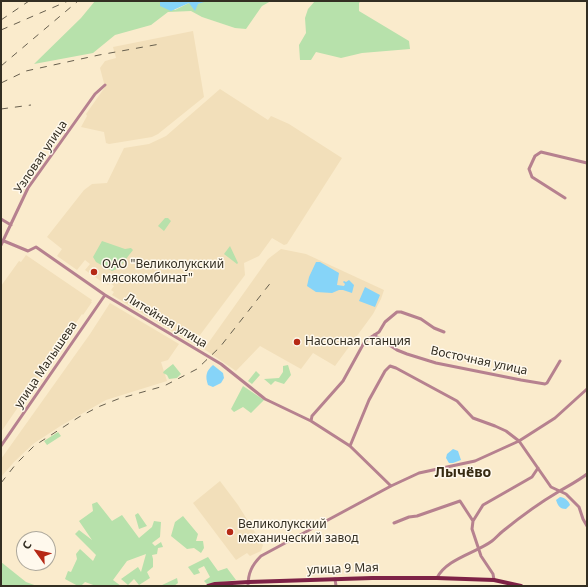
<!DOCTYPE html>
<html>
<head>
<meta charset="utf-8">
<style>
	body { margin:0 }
	#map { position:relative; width:588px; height:587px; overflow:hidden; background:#faebcc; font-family:"Noto Sans",sans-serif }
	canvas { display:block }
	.frame { position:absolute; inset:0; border:2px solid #332e22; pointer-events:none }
	.north { position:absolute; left:16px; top:531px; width:40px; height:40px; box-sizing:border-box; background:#fff9ed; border:1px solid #ada89c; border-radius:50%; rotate:303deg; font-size:11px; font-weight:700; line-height:16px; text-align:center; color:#332e22 }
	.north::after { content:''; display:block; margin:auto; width:14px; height:18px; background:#b62915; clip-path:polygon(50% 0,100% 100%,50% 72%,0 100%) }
</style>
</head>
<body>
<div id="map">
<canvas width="588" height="587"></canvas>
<div class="frame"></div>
<div class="north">С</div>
</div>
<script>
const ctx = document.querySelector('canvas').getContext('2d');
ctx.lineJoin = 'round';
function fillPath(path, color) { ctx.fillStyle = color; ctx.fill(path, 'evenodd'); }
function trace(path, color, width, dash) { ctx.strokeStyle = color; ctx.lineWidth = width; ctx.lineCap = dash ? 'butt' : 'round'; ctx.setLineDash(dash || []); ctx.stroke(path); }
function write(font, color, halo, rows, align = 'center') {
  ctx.font = font + ' "Noto Sans",sans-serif'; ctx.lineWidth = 3; ctx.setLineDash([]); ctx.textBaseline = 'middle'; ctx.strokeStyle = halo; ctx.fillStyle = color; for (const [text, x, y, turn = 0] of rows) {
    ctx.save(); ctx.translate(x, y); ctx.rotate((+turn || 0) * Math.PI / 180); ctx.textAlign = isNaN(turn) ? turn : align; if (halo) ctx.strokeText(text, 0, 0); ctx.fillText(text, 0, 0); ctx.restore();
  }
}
fillPath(new Path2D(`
	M193 31 204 97 158 134 152 137 109 144 106 143 104 132 81 127 87 116 86 114 105 87 100 68 105 61 116 58 113 47Z
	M220 89 268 120 271 116 289 124 342 158 287 244 284 245 272 238 259 256 244 263 245 275 194 343H192L112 295 114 292 111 290 114 286 110 283 108 285 106 283 105 284 85 270 90 264 85 260 77 270 57 256 62 249 47 237 84 190 92 184 107 183 124 148 149 144 166 136Z
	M281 249 306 254 384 290 381 299 373 314 335 366 313 353 301 369 260 346 236 371 204 349 268 259Z
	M26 255 92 300 91 302H92L83 315 82 314 1 432V286L19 261 21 262Z
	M110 303 179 344 168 360 161 362 167 381 106 400 62 425 33 444 14 462 1 477V459L90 334Z
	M220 481 238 505 263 545 261 551 250 556 247 553 236 560 193 503Z`), '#f2dfba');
fillPath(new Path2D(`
	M95 1H160L175 10 189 3 198 4 204 1H271L262 6 246 29 235 28 202 17 191 11 168 12 151 25 115 35 93 53 34 64 81 18Z
	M315 1H361L359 3V11L409 41 410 49 362 53 341 58 316 52 311 60H300L299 45 306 33 305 18 308 9Z
	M165 218H168L171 221 164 231 158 226Z
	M102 241 125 249 131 248 133 250 119 268 112 271 96 262 93 257Z
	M230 246 238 263 237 264 224 254Z
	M173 364 181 374 177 378 169 379 167 375 163 373 164 371Z
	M288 365 291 375 284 384 275 381 271 385 264 379 279 378 283 372V366Z
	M256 371 260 375 252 384 248 381Z
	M243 386 264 400 251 413 243 407 234 412 231 409Z
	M58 432 61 436 47 445 44 441Z
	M97 502 112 521 122 515 139 538 152 527 154 521 161 522 160 537 152 543 155 546 161 542 163 547 158 548 157 554 152 555 153 559V567L147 572 150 578 139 585 134 579 128 585 121 579 138 567 141 572 146 554 127 561 113 580 121 586H96L85 582 81 586H78L65 579 68 571 71 572 77 559 76 554 80 549 93 561 96 555 75 534 79 530 92 540 79 521 93 511 92 504Z
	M138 513 147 526 139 529 135 515Z
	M183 516 198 534 196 541H203L204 548 201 553 194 548 187 549 171 536 175 522Z
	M208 557 218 571 227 568 236 580 207 584 204 581 210 577 204 566 198 569 200 573 194 575 188 567Z
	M1 562 26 582 37 586H1Z
	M177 578 178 583 174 586H160Z`), '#b7e1ab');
fillPath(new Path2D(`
	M160 1H204V2L198 4 195 11 189 3 171 11 160 6Z
	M316 262H320L339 273 337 285 344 286 345 284 343 282 344 281 346 282 349 280 354 285 352 293 343 290H339L332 293 316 292 307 286 309 277Z
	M365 287 380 295 375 307 359 301Z
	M213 365 223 373 224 378 221 383 213 387 208 385C205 376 206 371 213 365Z
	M453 449 458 451 461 460 453 463H449L446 458 447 454Z
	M560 497C564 497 569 501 570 505L566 509C560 509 558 506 556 500Z`), '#86d4f8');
trace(new Path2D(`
	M565 198 532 177 529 169 535 156 541 152 587 163
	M1 219 11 225
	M4 241 28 251 36 247 105 295 221 364 265 399 311 421 350 446 391 486
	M1 245 28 188 95 94 105 85
	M374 335 397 350 407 354 436 363 521 380 545 384 547 383 560 361
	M311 421 312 416 343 381 365 341 379 332 385 322 397 312H401L421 319 434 328 444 332
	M1 446 105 295
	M350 446 369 400 385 371 390 366 396 368 457 401 473 418 495 426 506 431 519 441 551 487 566 494 579 507 583 519 587 526
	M394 523 409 517 417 516 460 501 473 521
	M437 578C446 559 476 553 492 541 496 538 499 534 503 531 519 518 541 502 558 492 568 486 578 481 587 474
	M335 579 336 586
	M494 580 493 574 481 556 472 529 473 521 483 505 532 477 538 468
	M248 586C248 573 252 565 261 556L391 486 419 473 475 461 519 441 555 418 587 389`), '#b6818f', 3);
trace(new Path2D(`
	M208 586 215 584 249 582 372 578H437L494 580 521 586`), '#7e2246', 4);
trace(new Path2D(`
	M1 20 29 1
	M1 30 68 1
	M1 66 78 1
	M1 83 26 71 99 55 160 44
	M1 109 31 105
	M1 483 16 464 34 446 79 417 98 407 118 399 164 386 197 369 220 347 272 281`), '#675f4e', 1, [7, 7]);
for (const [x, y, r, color] of [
	[94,272,4,"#b62915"],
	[297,342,4,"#b62915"],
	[230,532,4,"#b62915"]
]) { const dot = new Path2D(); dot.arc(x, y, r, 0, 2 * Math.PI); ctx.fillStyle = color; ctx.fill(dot); trace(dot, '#fff9ed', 1.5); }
write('12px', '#332e22', '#fff9ed', [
	["Узловая улица",41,157,-56],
	["Литейная улица",166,321,31],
	["Восточная улица",479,361,12],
	["улица Малышева",46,365,-56],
	["улица 9 Мая",343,569,-2]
]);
write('12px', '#332e22', '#fff9ed', [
	["ОАО \"Великолукский",102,265],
	["мясокомбинат\"",102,279],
	["Насосная станция",305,342],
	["Великолукский",238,525],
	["механический завод",238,539]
], 'left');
write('bold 14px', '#372b12', '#fff9ed', [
	["Лычёво",463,473]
]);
</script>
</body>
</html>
